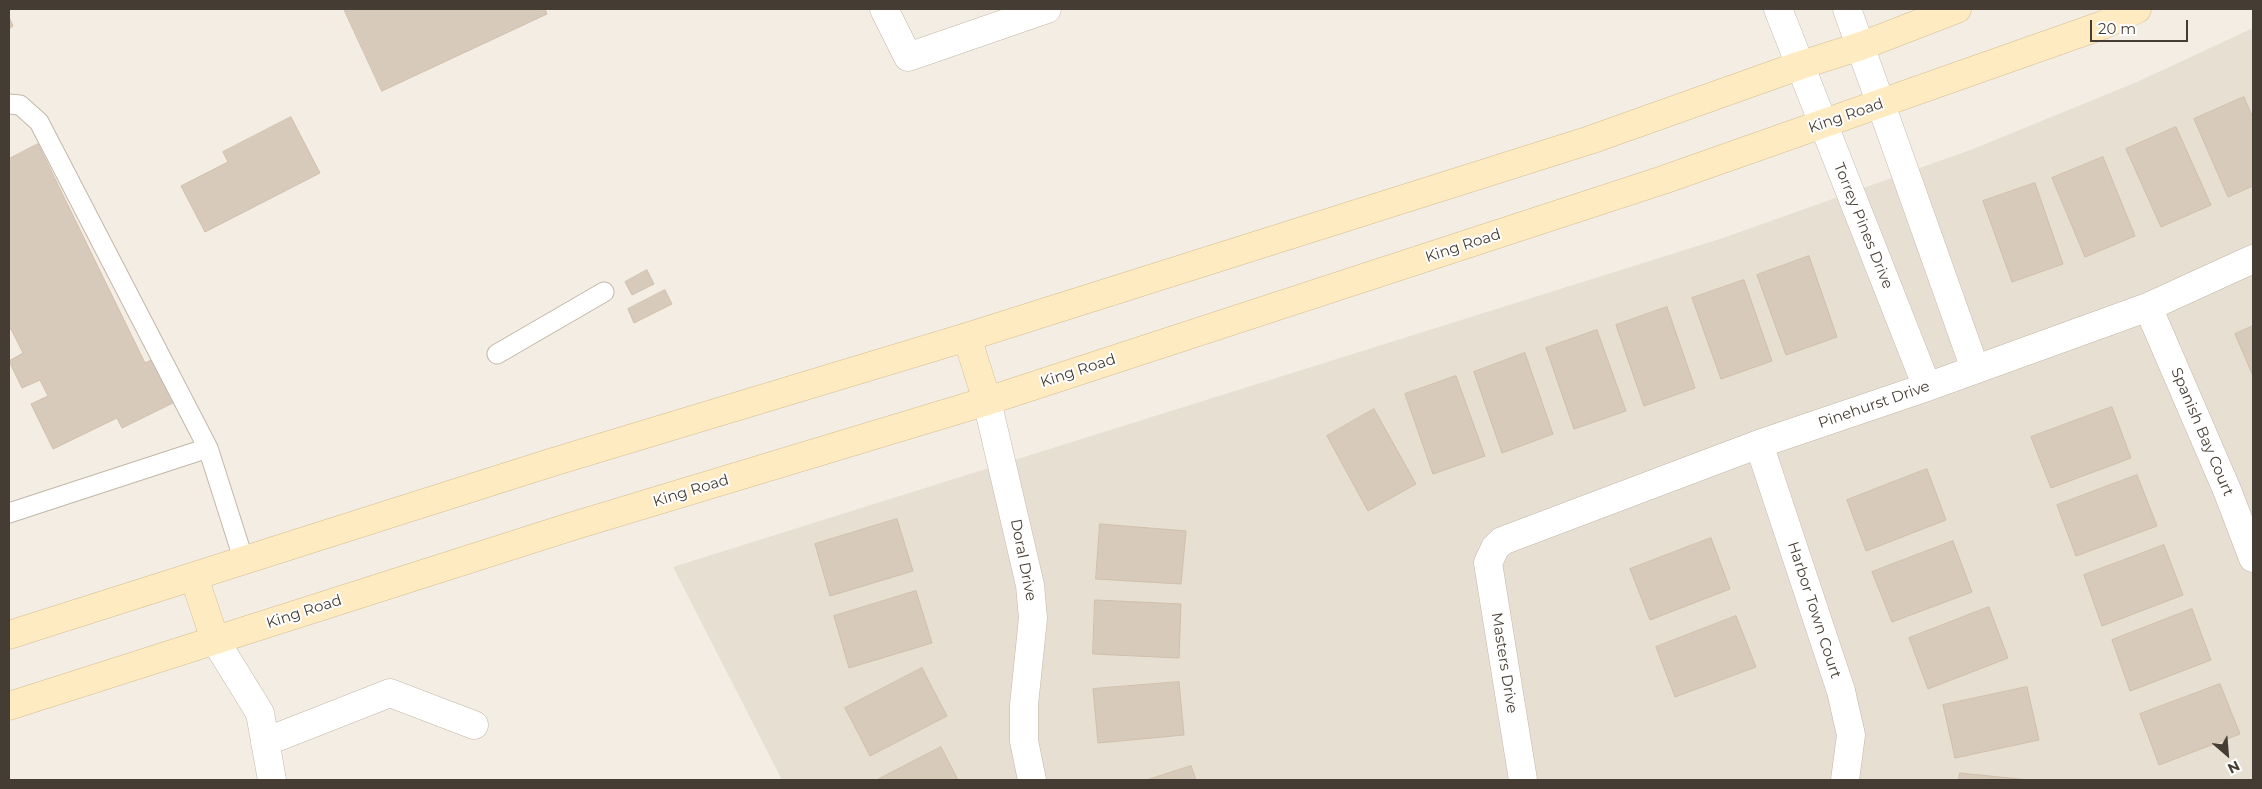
<!DOCTYPE html>
<html>
<head>
<meta charset="utf-8">
<style>
	body { margin:0 }
	#map { position:relative; width:2262px; height:789px; overflow:hidden; background:#f3ede4; font-family:Montserrat,sans-serif }
	canvas { display:block }
	.frame { position:absolute; inset:0; border:10px solid #453d33; pointer-events:none }
	.north { position:absolute; left:2202px; top:729px; width:50px; height:50px; -webkit-text-stroke:4px #fff; paint-order:stroke; rotate:153deg; font-size:14px; font-weight:700; line-height:20px; text-align:center; color:#453d33 }
	.north::after { content:''; display:block; margin:auto; width:18px; height:22px; background:#453d33; clip-path:polygon(50% 0,100% 100%,50% 72%,0 100%) }
	.scale { position:absolute; left:2090px; top:20px; width:98px; height:22px; box-sizing:border-box; border:2px solid #453d33; border-top:0; padding-left:6px; font-size:15px; line-height:18px; white-space:nowrap; color:#453d33; -webkit-text-stroke:4px #fff; paint-order:stroke }
</style>
</head>
<body>
<div id="map">
<canvas width="2262" height="789"></canvas>
<div class="frame"></div>
<div class="north">N</div>
<div class="scale">20 m</div>
</div>
<script>
const ctx = document.querySelector('canvas').getContext('2d');
ctx.lineJoin = 'round';
function fillPath(path, color) { ctx.fillStyle = color; ctx.fill(path, 'evenodd'); }
function trace(path, color, width, dash) { ctx.strokeStyle = color; ctx.lineWidth = width; ctx.lineCap = dash ? 'butt' : 'round'; ctx.setLineDash(dash || []); ctx.stroke(path); }
function write(font, color, halo, rows, align = 'center') {
  ctx.font = font + ' Montserrat,sans-serif'; ctx.lineWidth = 4; ctx.setLineDash([]); ctx.textBaseline = 'middle'; ctx.strokeStyle = halo; ctx.fillStyle = color; for (const [text, x, y, turn = 0] of rows) {
    ctx.save(); ctx.translate(x, y); ctx.rotate((+turn || 0) * Math.PI / 180); ctx.textAlign = isNaN(turn) ? turn : align; if (halo) ctx.strokeText(text, 0, 0); ctx.fillText(text, 0, 0); ctx.restore();
  }
}
fillPath(new Path2D(`
	M2253 28V780H782L673 567 1723 238 1973 149 2137 82Z`), '#e7dfd1');
const building = new Path2D(`
	M344 9H545L547 14 382 91Z
	M9 17 13 26 9 29Z
	M2244 97 2253 118V186L2228 197 2194 119Z
	M291 117 320 173 205 232 181 186 228 162 223 152Z
	M2176 127 2211 205 2161 227 2126 149Z
	M38 144 145 363 156 358 177 401 122 428 117 418 53 449 31 404 48 396 40 380 22 388 9 361 23 353 11 329 9 330V159Z
	M2103 157 2135 236 2085 257 2052 178Z
	M2035 183 2063 264 2012 282 1983 201Z
	M1809 256 1837 337 1786 355 1757 275Z
	M647 270 654 284 632 295 625 282Z
	M1744 280 1772 361 1721 379 1692 298Z
	M665 290 672 304 634 323 628 309Z
	M1667 307 1695 388 1644 406 1616 325Z
	M2253 326V376L2235 334Z
	M1597 330 1626 411 1574 429 1546 348Z
	M1525 353 1553 434 1502 453 1474 372Z
	M1456 376 1485 456 1433 474 1405 394Z
	M2112 407 2131 458 2051 488 2031 437Z
	M1374 409 1416 484 1368 511 1327 436Z
	M1927 469 1946 520 1866 551 1847 500Z
	M2137 475 2157 526 2076 556 2057 505Z
	M897 519 913 571 830 596 815 544Z
	M1100 524 1186 531 1181 584 1096 579Z
	M1711 538 1730 589 1650 620 1630 569Z
	M1953 541 1972 592 1892 622 1872 572Z
	M2164 545 2183 595 2102 626 2084 575Z
	M916 591 932 643 849 668 834 616Z
	M1095 600 1181 604 1179 658 1093 654Z
	M1989 607 2008 658 1928 689 1909 638Z
	M2192 609 2211 660 2130 691 2112 640Z
	M1736 616 1756 667 1675 697 1656 647Z
	M922 668 947 716 870 756 845 708Z
	M1179 682 1184 735 1098 743 1093 689Z
	M2220 684 2240 734 2159 765 2140 714Z
	M2027 687 2039 740 1955 758 1943 705Z
	M941 747 958 780H877Z
	M1191 766 1196 780H1147Z
	M1960 773 2029 780H1959Z`);
fillPath(building, '#d8cabb');
trace(building, '#d0bfab', 1);
const lane = new Path2D(`
	M9 104 20 105 39 122 208 448 244 561
	M497 354 604 292
	M9 513 208 448`);
const street = new Path2D(`
	M884 9 908 57 1047 9
	M1778 9 1927 387
	M1847 9 1975 369
	M2148 307 2227 490 2253 558
	M987 401 1030 585 1033 618 1024 705V741L1032 780
	M1759 444 1841 691 1851 735 1845 780
	M215 640 260 713 272 780
	M265 742 390 693 474 725
	M1523 780 1488 563 1495 548 1502 541 1759 444 1927 387 2148 307 2253 259`);
const secondary = new Path2D(`
	M967 337 987 401
	M194 577 215 640
	M9 635 553 462 967 337 1590 140 1801 65 1861 46 1957 9
	M9 706 573 526 987 401 1663 180 2103 25 2137 9`);
trace(lane, '#c2b7a9', 21);
trace(street, '#c2b7a9', 29);
trace(secondary, '#d5be90', 29);
trace(lane, '#fff', 19);
trace(street, '#fff', 28);
trace(secondary, '#ffebc1', 28);
write('15px', '#453d33', '#fff', [
	["King Road",1846,116,-19],
	["Torrey Pines Drive",1863,226,68],
	["King Road",1463,246,-18],
	["King Road",1078,371,-18],
	["Pinehurst Drive",1874,405,-19],
	["Spanish Bay Court",2202,432,67],
	["King Road",691,491,-17],
	["Doral Drive",1023,560,79],
	["Harbor Town Court",1814,610,72],
	["King Road",304,612,-18],
	["Masters Drive",1504,663,81]
]);
</script>
</body>
</html>
